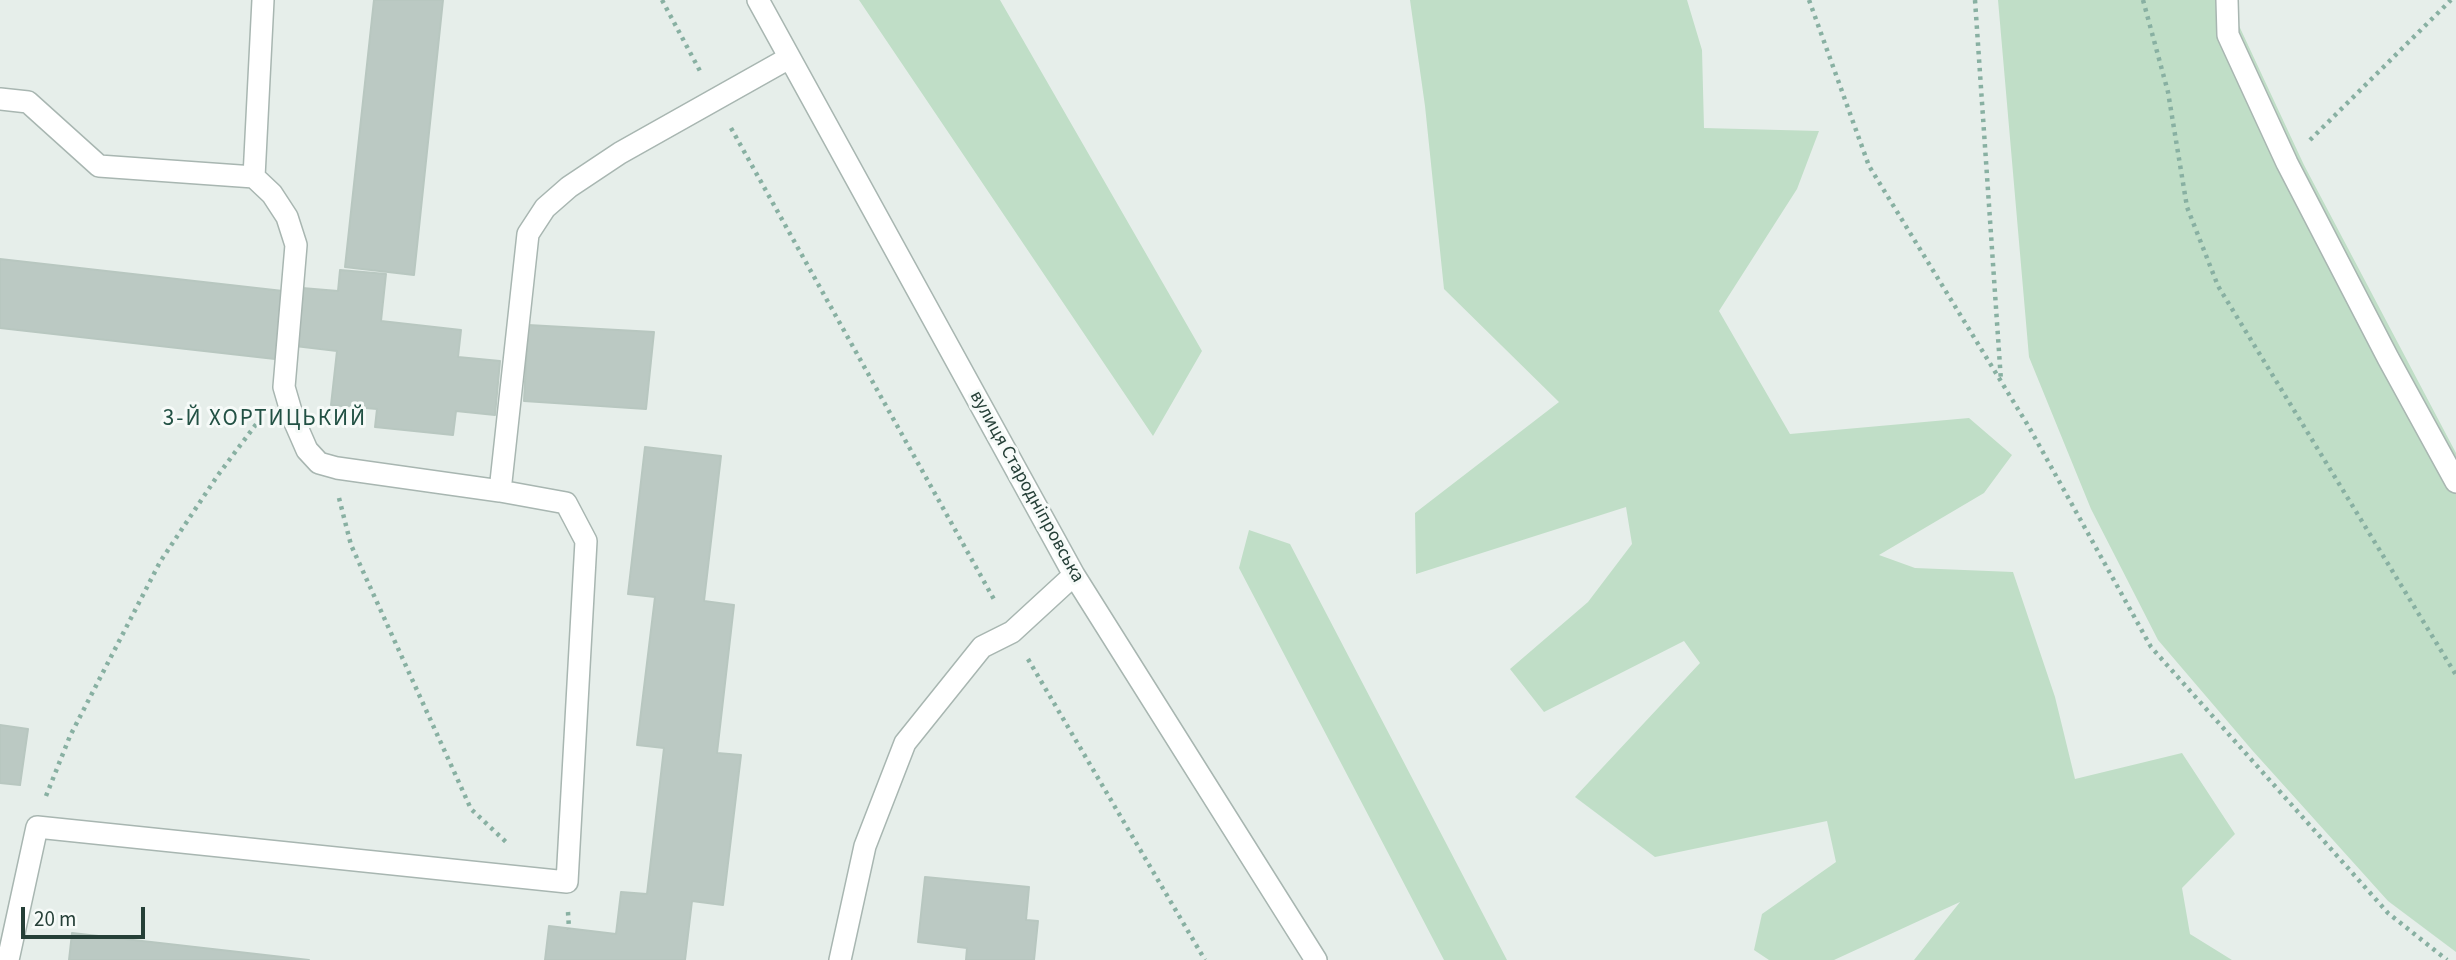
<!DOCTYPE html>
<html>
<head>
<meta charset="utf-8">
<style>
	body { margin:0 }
	#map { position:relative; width:2456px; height:960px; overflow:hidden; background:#e6eeea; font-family:"Source Sans 3",sans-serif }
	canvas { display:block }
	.scale { position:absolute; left:21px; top:907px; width:124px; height:32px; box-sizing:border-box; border:4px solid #253f37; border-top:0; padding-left:9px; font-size:21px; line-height:24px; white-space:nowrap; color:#253f37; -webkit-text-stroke:5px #f6faf8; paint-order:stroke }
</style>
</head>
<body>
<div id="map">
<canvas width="2456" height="960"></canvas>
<div class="scale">20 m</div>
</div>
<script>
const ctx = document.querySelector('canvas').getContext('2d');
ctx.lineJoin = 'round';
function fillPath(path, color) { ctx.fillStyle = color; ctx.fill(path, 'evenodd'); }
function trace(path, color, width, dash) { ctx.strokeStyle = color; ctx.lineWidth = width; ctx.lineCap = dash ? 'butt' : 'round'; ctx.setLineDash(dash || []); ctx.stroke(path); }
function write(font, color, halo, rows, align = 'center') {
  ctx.font = font + ' "Source Sans 3",sans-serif'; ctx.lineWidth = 6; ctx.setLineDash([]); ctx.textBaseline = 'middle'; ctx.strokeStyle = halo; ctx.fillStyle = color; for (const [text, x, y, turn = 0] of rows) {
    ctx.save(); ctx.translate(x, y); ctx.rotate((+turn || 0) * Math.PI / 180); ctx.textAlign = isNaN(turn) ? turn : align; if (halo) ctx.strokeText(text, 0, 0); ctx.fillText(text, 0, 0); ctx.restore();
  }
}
fillPath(new Path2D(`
	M859 0H1000L1202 351 1153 436Z
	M1410 0H1687L1702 50 1704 128 1819 131 1797 189 1719 311 1790 434 1969 418 2012 455 1984 493 1879 555 1915 568 2013 572 2055 697 2075 779 2182 753 2235 834 2182 888 2190 934 2232 960H1914L1960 902 1834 960H1769L1754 950 1762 914 1836 862 1827 821 1655 857 1575 797 1700 663 1684 641 1544 712 1510 669 1588 602 1632 544 1626 507 1416 574 1415 513 1559 402 1444 289 1425 106Z
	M1998 0H2227L2304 165 2456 453V952L2388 901 2252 750 2158 640 2091 509 2029 357Z
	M1249 530 1290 544 1507 960H1444L1239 568Z`), '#c0dec7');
const building = new Path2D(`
	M374 0H443L414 275 345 267Z
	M0 259 283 291 275 359 0 328Z
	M340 270 386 274 381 321 461 330 458 357 500 361 495 415 456 411 453 435 375 427 377 409 331 405 337 351 295 346 302 288 338 291Z
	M528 325 654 332 646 409 524 401Z
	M645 447 721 456 704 601 734 605 717 753 741 755 723 905 692 901 685 960H545L549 926 616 934 621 892 647 894 664 748 637 745 655 597 628 594Z
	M0 725 28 729 20 785 0 783Z
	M925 877 1029 887 1026 920 1038 921 1034 960H966L967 948 918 942Z
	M72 933 309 960H69Z`);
fillPath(building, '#bbc9c3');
trace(building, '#b8c7c0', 2);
const minor = new Path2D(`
	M758 0 1074 575 1316 960
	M2227 0 2228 35 2287 163 2388 358 2456 482
	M0 99 28 102 99 166 254 177 263 0
	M254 177 272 194 287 217 296 245 284 387 293 418 307 450 319 463 337 468 500 491 528 234 545 208 569 187 620 153 789 58
	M8 960 37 827 567 882 586 541 566 503 500 491
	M840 960 865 846 905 743 982 647 1012 632 1074 575`);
trace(minor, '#a8b6b1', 24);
trace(new Path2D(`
	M662 0 700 71
	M1809 0 1869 166 2029 427 2151 647 2388 913 2447 960
	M1975 0 2001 381
	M2143 0 2168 92 2187 207 2218 286 2456 675
	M731 128 996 603
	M2310 140 2451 0
	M339 498 351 545 471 809 506 842
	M1028 659 1205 960
	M46 796 70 736 160 562 218 475 260 419
	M568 912 569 929`), '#88b0a2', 4.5, [3.5, 5]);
trace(minor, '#fff', 21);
write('19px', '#253f37', '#f6faf8', [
	["вулиця Стародніпровська",1026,487,61]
]);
ctx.letterSpacing = '2px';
write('23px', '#225144', '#f6faf8', [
	["3-Й ХОРТИЦЬКИЙ",265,420]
]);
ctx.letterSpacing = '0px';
</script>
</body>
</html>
